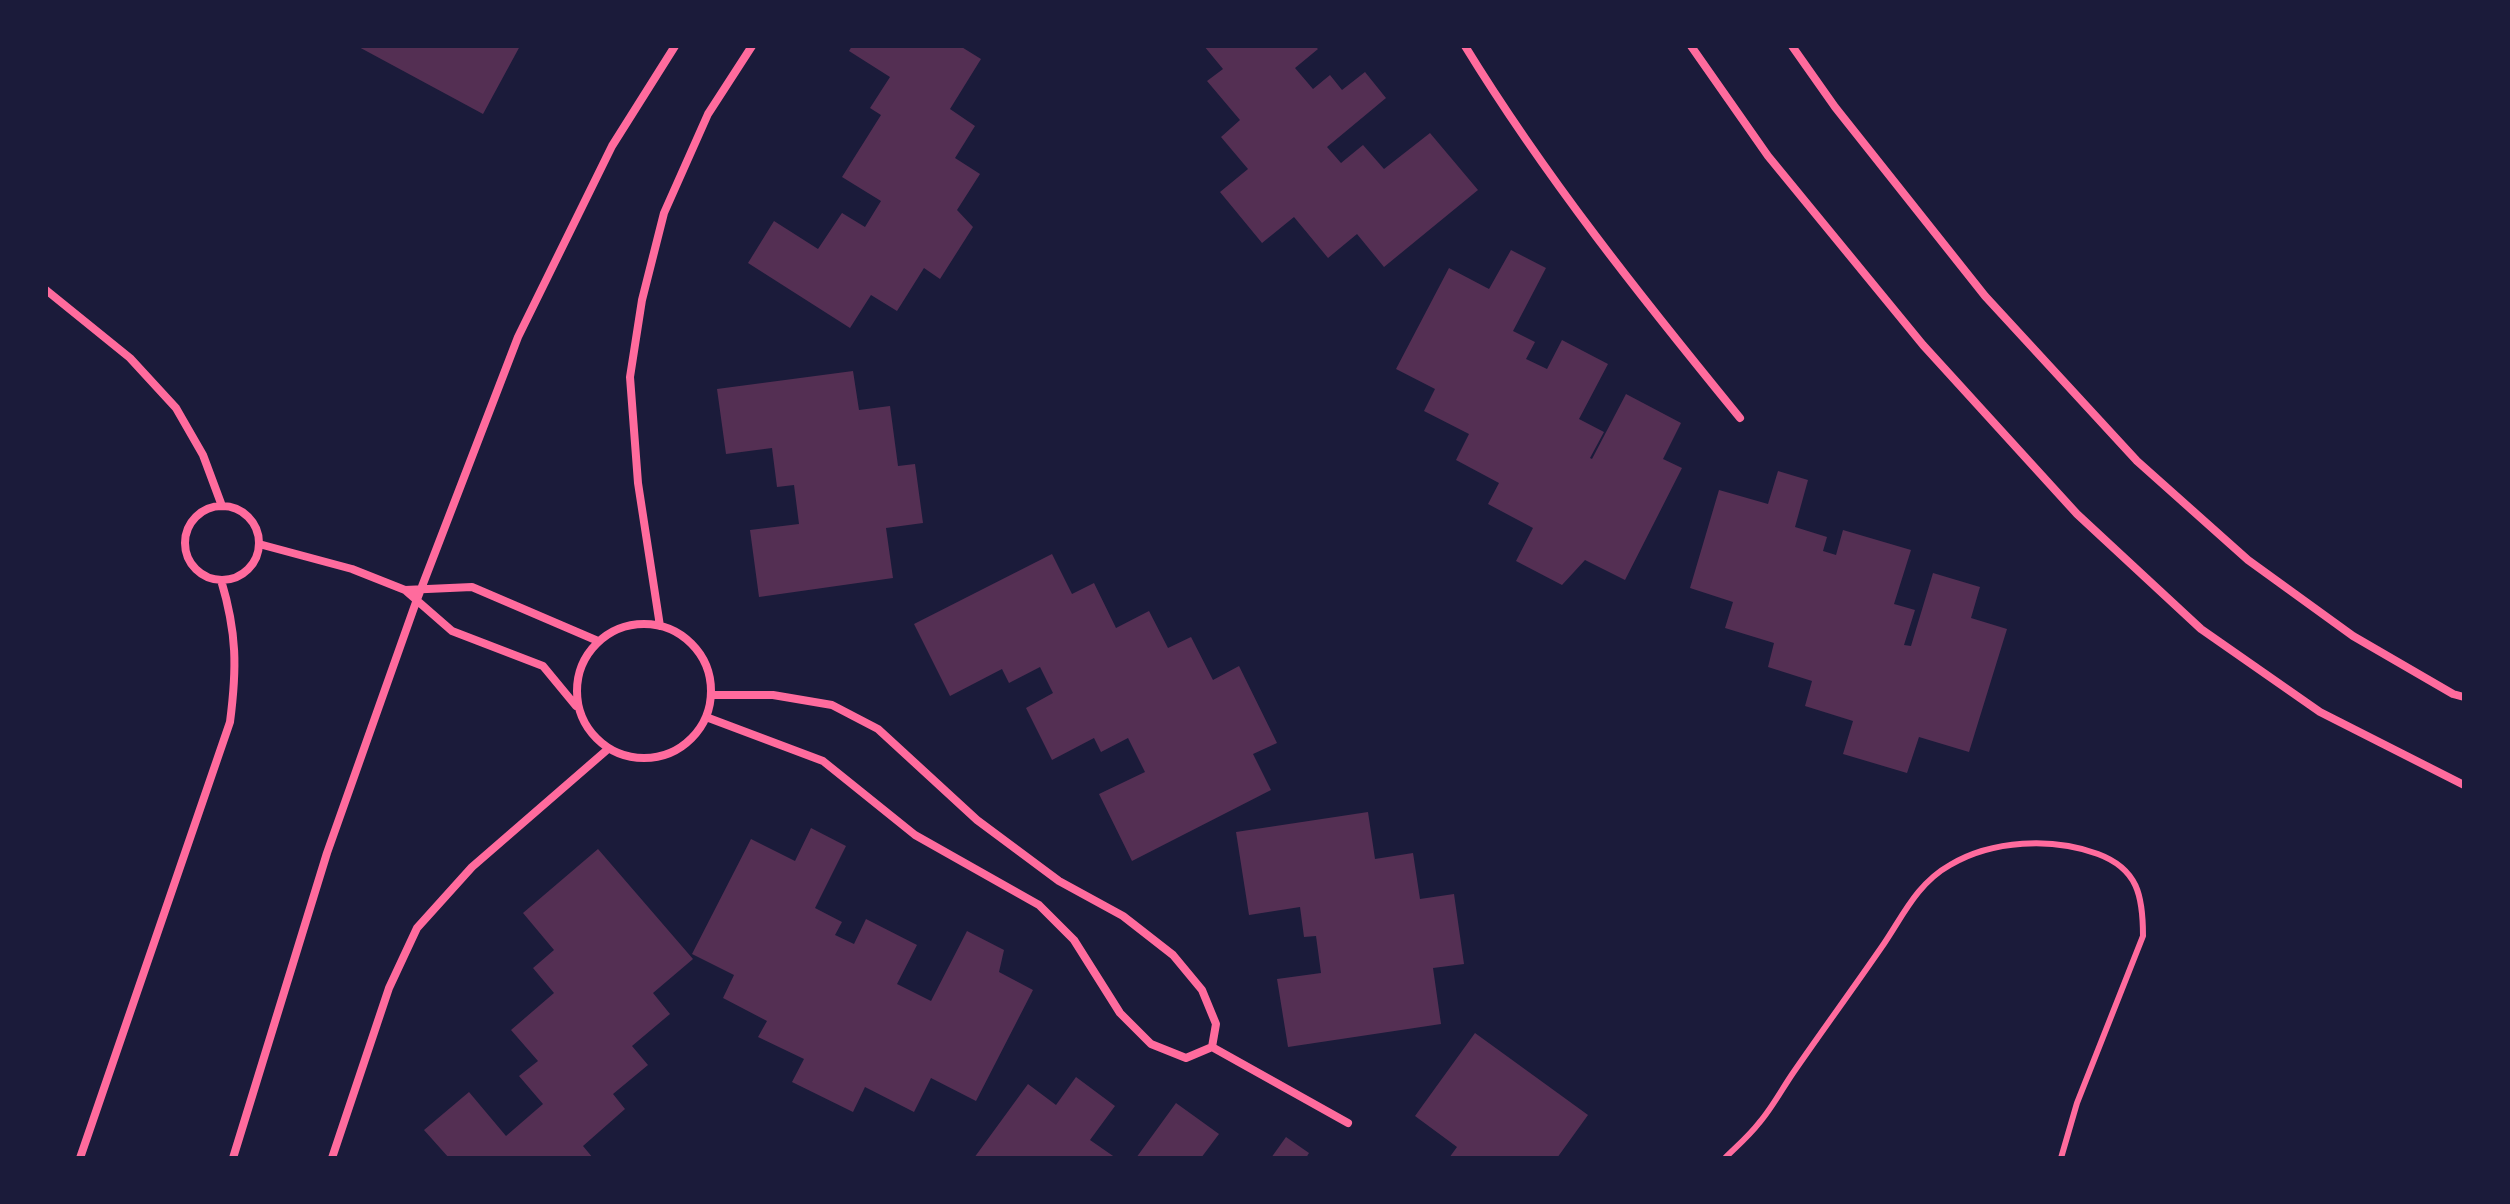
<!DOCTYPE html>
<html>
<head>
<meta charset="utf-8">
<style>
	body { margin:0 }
	#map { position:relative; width:2510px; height:1204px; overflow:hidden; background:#1b1b3a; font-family:"Alegreya Sans",sans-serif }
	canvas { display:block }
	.frame { position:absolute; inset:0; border:48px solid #1b1b3a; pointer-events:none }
</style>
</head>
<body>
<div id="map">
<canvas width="2510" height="1204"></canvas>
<div class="frame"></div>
</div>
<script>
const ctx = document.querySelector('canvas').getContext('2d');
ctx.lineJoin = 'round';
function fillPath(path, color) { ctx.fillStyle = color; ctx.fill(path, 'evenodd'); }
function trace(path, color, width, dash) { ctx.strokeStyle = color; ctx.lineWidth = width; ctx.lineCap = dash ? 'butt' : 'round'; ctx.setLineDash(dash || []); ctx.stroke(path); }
fillPath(new Path2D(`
	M357 46H520L483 114Z
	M852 46H960L981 59 950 109 975 126 955 158 980 174 957 210 973 227 940 279 924 268 897 311 871 295 850 328 748 263 774 221 818 249 842 213 865 227 881 201 842 177 881 115 870 108 890 77 849 51Z
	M1204 46H1315L1318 49 1295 68 1313 89 1330 75 1342 90 1365 72 1386 98 1327 147 1341 163 1363 145 1384 169 1430 133 1478 190 1384 267 1357 234 1328 258 1294 217 1262 243 1220 192 1248 169 1221 137 1240 120 1207 81 1223 69Z
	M1511 250 1546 268 1513 331 1535 342 1526 359 1547 369 1562 340 1608 364 1579 419 1604 432 1590 458 1592 459 1626 394 1681 423 1663 459 1682 468 1625 580 1585 560 1562 585 1516 561 1533 528 1488 504 1499 483 1456 460 1469 434 1424 411 1435 389 1396 369 1449 268 1489 289Z
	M853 371 859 410 890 406 898 466 915 464 923 523 886 528 893 578 759 597 750 530 799 524 794 485 777 487 772 448 726 454 717 389Z
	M1778 471 1808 480 1795 527 1827 537 1823 551 1836 555 1843 530 1911 550 1894 604 1915 610 1904 645 1911 646 1933 573 1980 587 1971 618 2007 629 1969 752 1919 737 1907 773 1843 754 1853 721 1805 706 1812 681 1768 667 1774 643 1725 628 1733 602 1690 588 1719 490 1768 504Z
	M1052 554 1072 594 1094 583 1116 628 1149 611 1168 648 1191 637 1213 680 1239 666 1277 743 1253 754 1271 790 1132 861 1099 794 1145 772 1128 738 1101 752 1094 738 1052 760 1026 708 1053 693 1040 667 1009 683 1002 669 950 696 914 624Z
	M1368 812 1375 859 1413 853 1420 899 1454 894 1464 964 1433 968 1441 1024 1288 1047 1277 979 1321 973 1316 936 1304 937 1300 907 1249 915 1236 832Z
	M811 828 846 846 815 908 842 922 835 935 854 944 866 919 917 945 897 984 931 1001 967 931 1004 950 999 972 1033 990 976 1101 931 1078 914 1112 865 1087 853 1112 792 1082 804 1059 758 1037 767 1021 723 998 734 975 692 954 751 839 795 861Z
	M598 849 693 959 653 993 670 1014 632 1046 648 1065 613 1094 625 1109 583 1146 593 1158H449L424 1130 469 1092 506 1136 543 1104 519 1076 538 1061 511 1030 554 993 533 968 554 950 523 913Z
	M1475 1033 1588 1115 1557 1158H1449L1457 1147 1415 1116Z
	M1076 1077 1115 1106 1090 1140 1116 1158H974L1028 1084 1056 1105Z
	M1176 1103 1219 1134 1201 1158H1136Z
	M1286 1137 1309 1153 1306 1158H1271Z`), '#542f53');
trace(new Path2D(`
	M1725 1158C1736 1147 1749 1136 1759 1123 1772 1108 1782 1089 1793 1073 1822 1031 1852 990 1881 948 1902 918 1916 884 1950 865 1992 840 2052 837 2098 854 2138 869 2143 896 2143 936L2077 1103 2061 1158`), '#ff6b9d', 6);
trace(new Path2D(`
	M1465 46C1546 178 1642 298 1740 418
	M1691 46 1768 156 1923 345 2077 514 2201 629 2320 712 2464 785
	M1792 46 1835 107 1985 296 2137 461 2248 560 2353 636 2453 694 2464 697
	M46 290 130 358 176 408 203 455 222 506
	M185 543a37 37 0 1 1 74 0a37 37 0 1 1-74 0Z
	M259 544 352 569 405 590 472 587 598 641
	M405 590 452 631 543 666 576 706
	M577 691a67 67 0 1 1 134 0a67 67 0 1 1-134 0Z
	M660 626 638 483 630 377 642 300 664 213 708 114 752 46
	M706 717 823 761 915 835 1039 905 1074 940 1120 1013 1151 1044 1186 1058 1212 1047 1216 1024 1202 990 1173 955 1123 916 1059 881 977 820 878 729 832 705 773 695H712
	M1212 1047 1348 1123
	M80 1158 230 722C237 668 237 633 221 580
	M233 1158 327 853 416 602 518 337 612 146 675 46
	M332 1158 389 988 417 928 472 867 608 749`), '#ff6b9d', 8);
</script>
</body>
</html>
